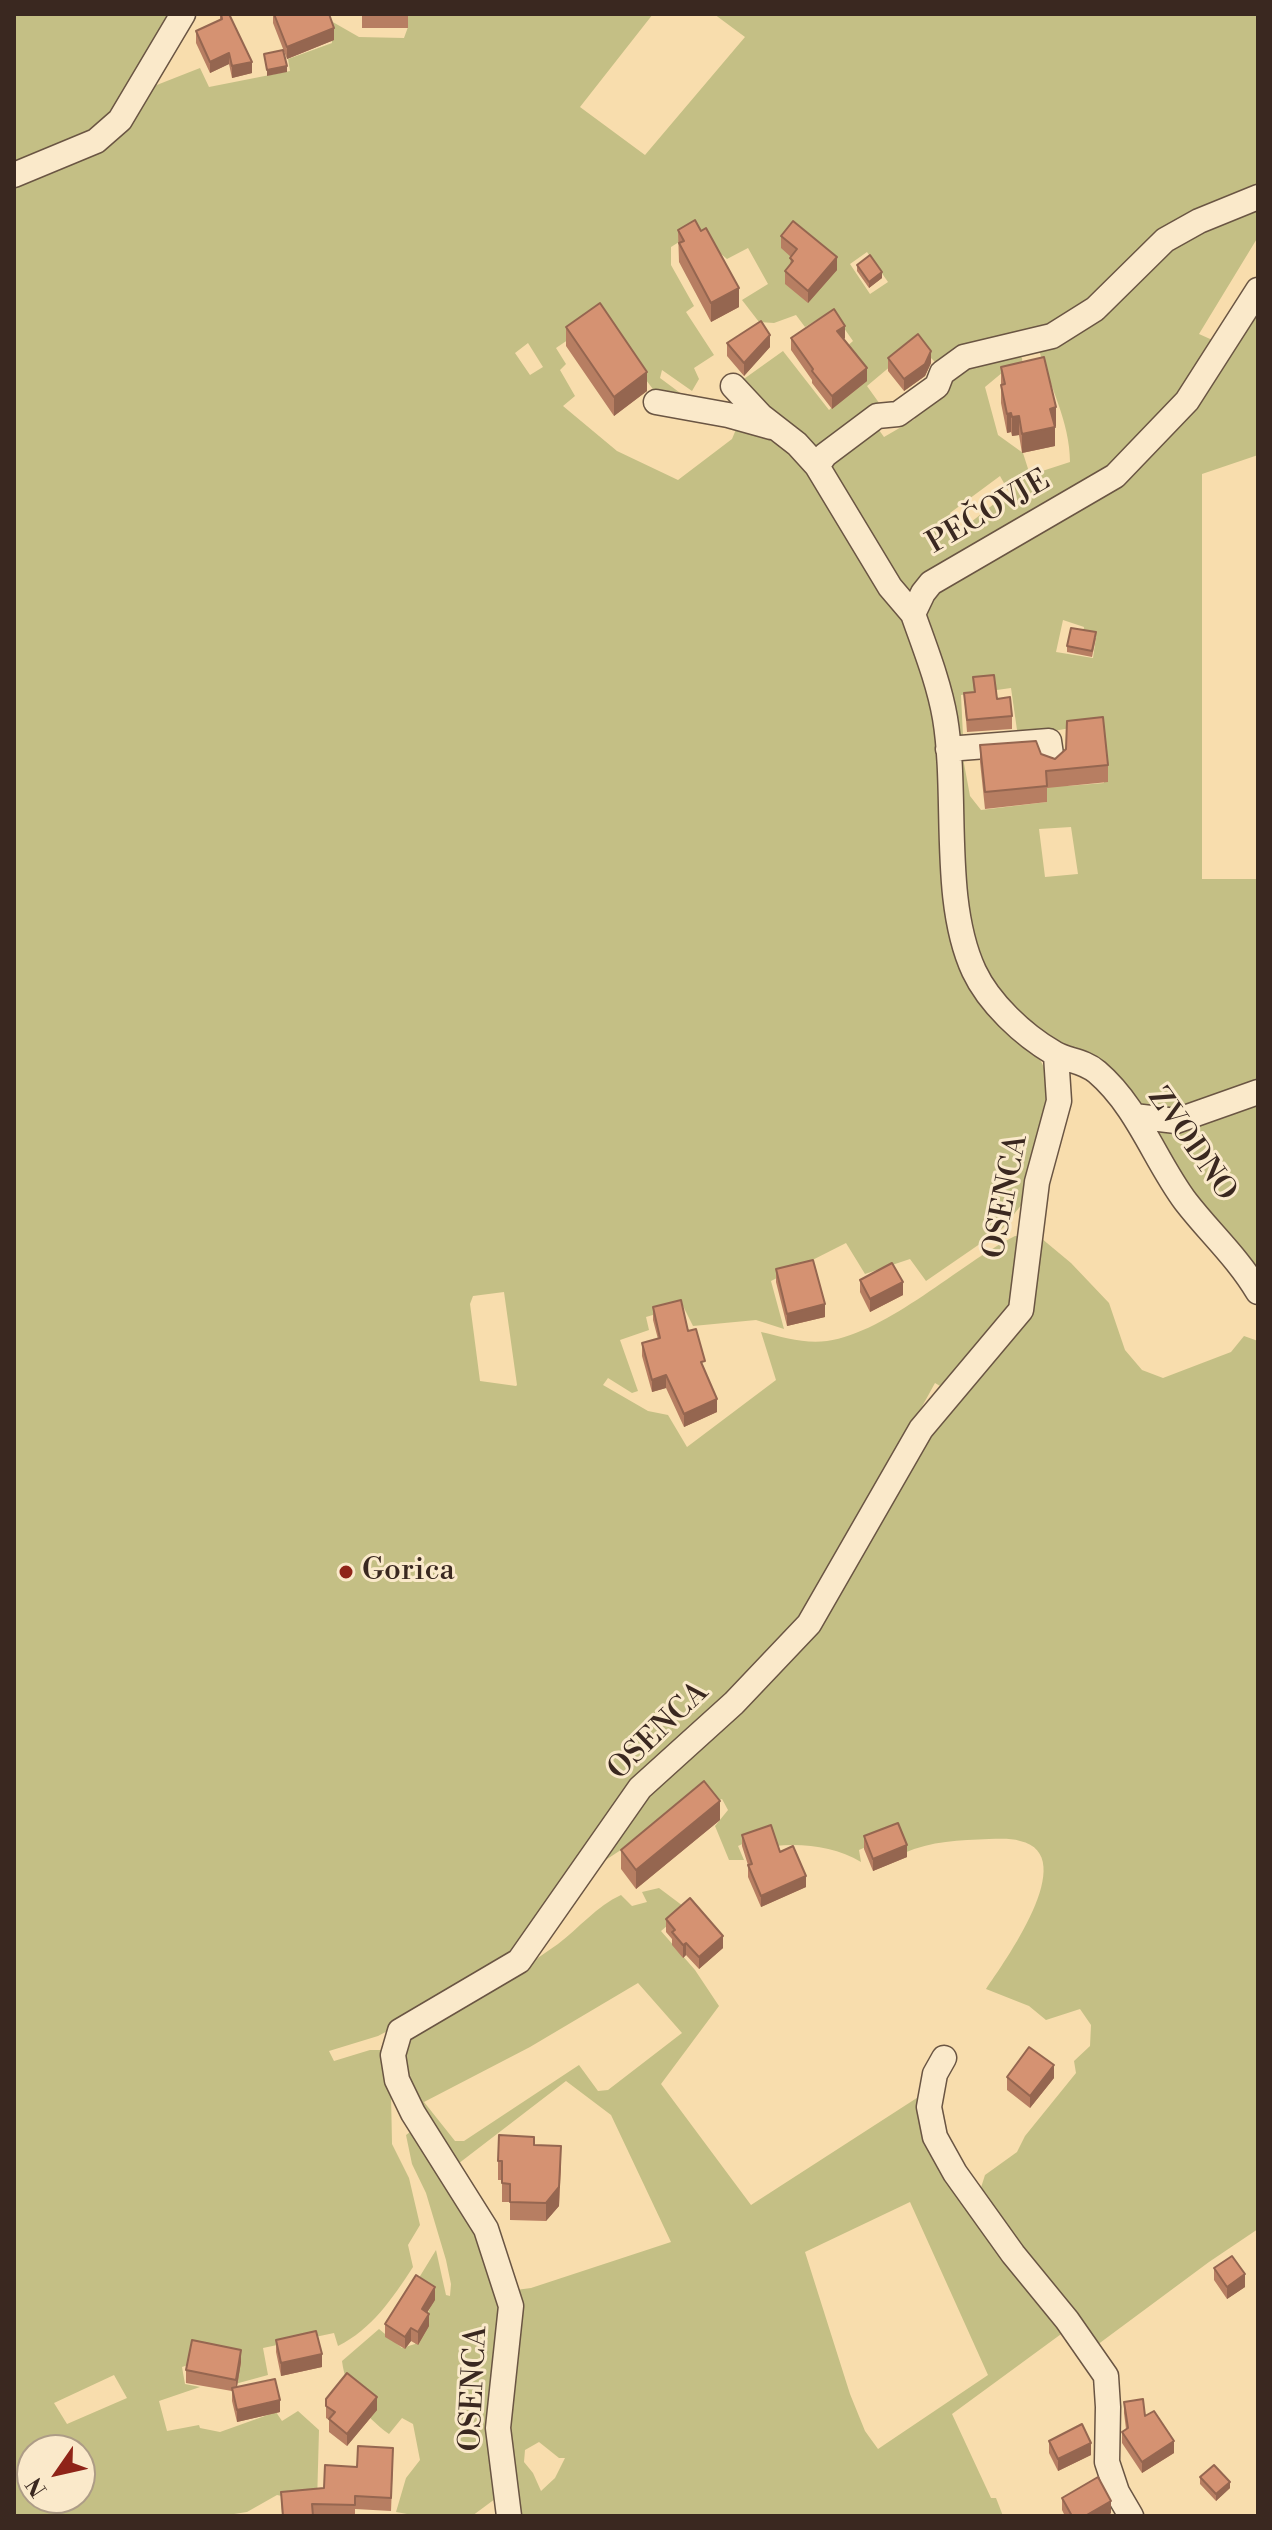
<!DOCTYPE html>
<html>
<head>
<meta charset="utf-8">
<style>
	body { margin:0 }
	#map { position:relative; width:1272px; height:2530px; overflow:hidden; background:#f8ddad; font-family:"Libre Bodoni",serif }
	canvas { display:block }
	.frame { position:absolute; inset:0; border:16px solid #3a2820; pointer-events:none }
	.north { position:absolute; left:16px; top:2434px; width:80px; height:80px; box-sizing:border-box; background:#fae9ca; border:2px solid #ad9c86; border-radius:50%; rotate:236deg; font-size:22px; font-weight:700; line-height:32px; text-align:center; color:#3a2820 }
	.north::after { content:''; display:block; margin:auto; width:28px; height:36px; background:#8f2418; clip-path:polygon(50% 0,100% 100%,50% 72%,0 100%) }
</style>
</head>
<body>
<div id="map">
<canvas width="1272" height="2530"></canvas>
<div class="frame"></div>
<div class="north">N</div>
</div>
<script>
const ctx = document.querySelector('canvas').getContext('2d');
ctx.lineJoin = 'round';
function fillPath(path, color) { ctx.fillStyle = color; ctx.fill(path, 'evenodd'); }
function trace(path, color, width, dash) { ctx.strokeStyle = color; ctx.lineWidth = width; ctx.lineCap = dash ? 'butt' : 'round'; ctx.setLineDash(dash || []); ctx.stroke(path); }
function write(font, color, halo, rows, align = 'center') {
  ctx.font = font + ' "Libre Bodoni",serif'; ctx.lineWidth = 6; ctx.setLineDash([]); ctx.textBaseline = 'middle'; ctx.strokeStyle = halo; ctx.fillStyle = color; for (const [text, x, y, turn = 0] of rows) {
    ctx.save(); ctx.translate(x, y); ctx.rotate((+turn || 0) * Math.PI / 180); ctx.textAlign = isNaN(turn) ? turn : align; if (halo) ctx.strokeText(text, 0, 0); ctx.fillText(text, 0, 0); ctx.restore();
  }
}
fillPath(new Path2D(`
	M14 14H175L121 104 94 134 14 169Z
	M408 14H653L580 107 645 155 745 37 714 14H1258V191L1196 217 1075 316 938 365 917 344 867 386 882 407 818 455 741 381 783 351 829 410 866 377 845 348 853 341 832 311 805 327 796 315 774 323 759 322 742 300 768 284 748 248 727 259 695 232 671 247V265L694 306 686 312 714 355 694 368 699 379 692 391 662 370 660 378 691 401 655 392 600 318 556 348 566 364 560 370 575 396 563 406 617 451 678 480 732 439 739 422 771 432 810 465 905 617 929 678 961 951 1035 1050 1050 1079 1052 1108 1022 1204 1003 1228 926 1281 910 1259 865 1274 846 1243 771 1281 784 1329 756 1320 693 1326 683 1306 646 1317 649 1330 620 1340 638 1391 632 1393 608 1378 603 1385 648 1411 668 1415 687 1447 776 1380 761 1332C783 1337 804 1344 827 1341 889 1332 959 1264 1015 1236L1041 1238 1071 1263 1109 1303 1125 1350 1142 1370 1163 1378 1231 1352 1244 1336 1258 1341V2229L1209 2262 1093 2348 978 2197 985 2175 1017 2152 1025 2136 1076 2073 1074 2061 1090 2046 1091 2025 1080 2009 1046 2020 1029 2006 986 1989C1002 1965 1083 1855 1020 1841 1011 1838 999 1839 989 1839 960 1840 931 1841 904 1853L897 1833 859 1850 861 1862C836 1847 804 1843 775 1846L767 1833 738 1846 744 1860H729L715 1826 728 1810 722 1799 712 1803 701 1797 589 1871 527 1944 397 2026 378 2036 329 2051 334 2061 370 2050H386L391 2093 392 2144 409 2178 420 2225 408 2245 413 2267C392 2299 372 2329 338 2346L334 2333 263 2348 268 2375 235 2384 194 2363 182 2367 185 2384 200 2387 159 2401 167 2431 199 2425 200 2428 220 2432 276 2412 282 2421 298 2411 319 2430 317 2503 277 2495 247 2512 221 2516H14V182L60 163 144 90 200 68 209 87 290 71 288 59 332 43 328 22 331 21 359 37 404 38 408 27ZM867 252 888 282 870 294 850 264ZM528 343 543 367 530 375 515 353ZM504 1292 517 1385 516 1386 480 1381 470 1304 473 1296ZM935 1383 947 1390 885 1474ZM114 2375 127 2398 67 2424 54 2403ZM32 2450H80V2498H32Z
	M1258 202V237L1199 334 1219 343 1202 369 1119 460 909 592 896 587 833 477 831 465 874 423 884 437 915 419 914 406 944 375 1015 351 1022 358 1023 368 1003 372 985 387 998 435 1023 453 1030 475 1070 462C1070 422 1049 384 1038 347L1148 262ZM1000 476 1009 492 966 526 957 527 950 513Z
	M1258 303V455L1202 474V879H1258V1087L1171 1117 1142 1112 1050 1043 1000 998 966 927 957 766 963 758 970 796 981 810 1047 802 1046 765 1065 762 1068 786 1104 783 1100 723 1018 737 1011 688 961 695 963 736 957 735 922 620 934 587 1130 473ZM1063 620 1084 627 1083 634 1096 637 1093 658 1056 652ZM1071 827 1078 874 1045 877 1039 829Z
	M1258 1097V1279L1157 1148 1154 1123Z
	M659 1888 687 1909 661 1931 695 1970 719 2006 661 2084 751 2205 923 2094 922 2099 1068 2329 952 2414 991 2498H996L1003 2516H516L508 2458 516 2290 531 2288 671 2242 611 2115 566 2081 454 2167 403 2087 404 2039C457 2009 508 1979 558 1944 579 1928 597 1906 621 1895L632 1906 647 1902 642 1892ZM638 1983 682 2033 608 2090 598 2091 579 2065 464 2141H455L424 2102 530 2047ZM910 2202 988 2375 878 2449 865 2431 850 2394 805 2252ZM539 2442 559 2458H565L555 2478 541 2491 533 2473 524 2462 525 2450Z
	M413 2130 502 2278 499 2496 472 2516H418L396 2512 406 2478 420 2460 413 2424 402 2418 389 2434C363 2415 346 2392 342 2361L379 2329 402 2348 415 2344 433 2301 414 2286 436 2250 446 2295 450 2296 451 2284 446 2260 426 2193 412 2164 406 2135Z`), '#c4bf85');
const minor = new Path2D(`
	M14 175 96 141 120 120 183 14
	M1258 290 1187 401 1115 476 931 583 923 593 913 614C925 648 939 683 945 718 958 796 941 900 974 971 989 1003 1023 1035 1054 1053 1067 1061 1083 1060 1097 1072 1138 1107 1155 1161 1186 1202 1210 1233 1238 1258 1258 1292
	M733 386 761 416 797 444 817 466 890 587 913 614
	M656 402 728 415 771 427
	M817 466 825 455 877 416 898 414 937 386 942 373 964 357 1052 336 1095 309 1165 240 1199 221 1258 197
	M948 749 1049 741 1052 761
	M1134 1116 1176 1121 1258 1092
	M944 2058 935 2074 929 2107 935 2137 955 2173 1013 2254 1067 2320 1106 2376 1108 2407 1107 2462 1117 2492 1131 2516
	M509 2516 498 2428 511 2306 486 2229 413 2113 397 2080 393 2055 400 2031 519 1961 640 1788 734 1703 809 1624 921 1429 1021 1310 1037 1182 1059 1101 1056 1055`);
trace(minor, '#6a5543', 27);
trace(minor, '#fae9ca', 24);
fillPath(new Path2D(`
	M220 14H232V15L229 14 252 73 232 78 229 64 210 73 196 43V31L220 20Z
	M273 14H329L334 40 287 59 273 23Z
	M362 14H408V28H362Z
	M678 230 701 231 739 307 711 322 679 262Z
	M781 236 837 270 808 303 785 284V271L790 266 791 257 781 248Z
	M857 265 882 278 869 288 857 271Z
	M566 327 647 391 614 416 566 346Z
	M791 338H845L844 339 867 381 832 409 812 383V380L791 350Z
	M727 343 770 347 744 376 727 356Z
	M888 358 931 363 925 376 904 391 888 371Z
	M1001 367 1056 426H1054L1055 446 1022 453 1019 435 1012 436 1011 432 1007 433 1001 403Z
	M1096 638 1092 657 1067 652V646Z
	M973 677 997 699 1012 716V729L967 732 964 693 974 692Z
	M980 745 1041 754 1055 759 1108 765V782L1047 788V802L985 809 980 762Z
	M776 1269 825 1317 787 1326 776 1282Z
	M860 1280 903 1295 870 1312 860 1292Z
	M653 1307 688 1331 705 1371 717 1412 684 1427 666 1388 652 1392 642 1356V1343L658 1339 653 1320Z
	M720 1820 636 1889 621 1869V1850Z
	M742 1835 780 1852 806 1887 761 1907 748 1877V1865L742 1846Z
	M864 1836 907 1857 873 1871 864 1849Z
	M666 1919 723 1948 699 1969 686 1955 683 1958 672 1945V1939L666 1932Z
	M1007 2077 1054 2078 1030 2108 1007 2090Z
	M534 2145 561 2165 559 2206 546 2221 510 2220V2202H502V2180H498V2161Z
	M1214 2268 1245 2287 1227 2299 1214 2280Z
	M435 2300 427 2312 429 2326 418 2345 411 2341 405 2349 385 2337V2324Z
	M276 2340 322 2367 281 2376 276 2352Z
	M241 2362 237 2387 280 2412 237 2422 232 2401V2391L186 2383V2370Z
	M326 2399 377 2410 347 2446 329 2432V2420L326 2418Z
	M1124 2402 1145 2416 1174 2453 1142 2473 1122 2443V2432L1126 2429 1124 2413Z
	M1049 2441 1091 2455 1058 2471 1049 2453Z
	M393 2461 391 2511 355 2509V2516H282L281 2492 324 2488 357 2467Z
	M1200 2477 1230 2488 1216 2501 1200 2484Z
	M1062 2498 1111 2513 1107 2516H1065L1062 2510Z`), '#b77e62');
fillPath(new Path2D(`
	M334 28V40L287 59V47Z
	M229 53V64L210 73V62Z
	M252 62V73L232 78V66Z
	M287 66V72L267 76V70Z
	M837 257V270L808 303V291Z
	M882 272V278L869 288V282Z
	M739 288V307L711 322V303Z
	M845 326V338L837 344V331Z
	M770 335V347L744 376V363Z
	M931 351V363L925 376 904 391V379Z
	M867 368V381L832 409V396Z
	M647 372V391L614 416V397Z
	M1056 407V426L1050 427V409Z
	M1011 413V432L1007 433V414Z
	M1019 416V435L1012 436V417Z
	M1055 427V446L1022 453V434Z
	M903 1282V1295L870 1312V1299Z
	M825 1304V1317L787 1326V1314Z
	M666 1375V1388L652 1392V1380Z
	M717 1399V1412L684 1427V1414Z
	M720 1801V1820L636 1889V1870Z
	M907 1845V1857L873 1871V1859Z
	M806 1876V1887L761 1907V1896Z
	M723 1936V1948L699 1969V1957Z
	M686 1943V1955L683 1958V1945Z
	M1054 2065V2078L1030 2108V2096Z
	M561 2146 559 2206 546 2221V2203Z
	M1245 2274V2287L1227 2299V2287Z
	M435 2287V2300L422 2321V2309Z
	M429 2314V2326L418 2345V2332Z
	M411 2328V2341L405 2349V2337Z
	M241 2350V2362L236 2392V2380Z
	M322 2354V2367L281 2376V2363Z
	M377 2397V2410L347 2446V2434Z
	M280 2400V2412L237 2422V2410Z
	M1174 2441V2453L1142 2473V2462Z
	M1091 2443V2455L1058 2471V2459Z
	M1230 2482V2488L1216 2501V2494Z
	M1111 2501V2513L1107 2516H1085Z`), '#956650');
const building = new Path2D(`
	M221 14H229L252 62 232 66 229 53 210 62 196 31 222 19Z
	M274 14H329L334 28 287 47Z
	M362 14H408V15H362Z
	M283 50 287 66 267 70 264 54Z
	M695 220 701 231 706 228 739 288 711 303 679 243 684 241 678 230Z
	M793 221 837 257 808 291 785 271 793 261 790 258 797 249 781 236Z
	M870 255 882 272 869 282 857 265Z
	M600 303 647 372 614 397 566 327Z
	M834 309 845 326 837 331 867 368 832 396 812 371 813 369 791 338Z
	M761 321 770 335 744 363 727 343Z
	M918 334 931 351 925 364 904 379 888 358Z
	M1044 357 1056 407 1050 409 1055 427 1022 434 1019 416 1012 417 1011 413 1007 414 1001 385 1005 384 1001 367Z
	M1071 628 1096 632 1092 651 1067 646Z
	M994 675 997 699 1010 697 1012 716 967 720 964 693 975 692 973 677Z
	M1103 717 1108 765 1046 771 1047 786 985 792 980 745 1036 741 1041 754 1055 759 1066 749 1067 721Z
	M813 1260 825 1304 787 1314 776 1269Z
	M892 1263 903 1282 870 1299 860 1280Z
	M681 1300 688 1331 696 1329 705 1361 701 1362 717 1399 684 1414 666 1375 652 1380 642 1343 660 1338 653 1307Z
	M704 1781 720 1801 636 1870 621 1850Z
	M898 1823 907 1845 873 1859 864 1836Z
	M771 1825 780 1852 793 1846 806 1876 761 1896 748 1865 752 1864 742 1835Z
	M690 1898 723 1936 699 1957 686 1943 683 1945 672 1932 675 1930 666 1919Z
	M1029 2047 1054 2065 1030 2096 1007 2077Z
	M499 2135 534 2137V2145L561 2146 559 2187 546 2203 510 2202V2184L502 2183V2161H498Z
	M1232 2256 1245 2274 1227 2287 1214 2268Z
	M416 2275 435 2287 422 2309 429 2314 418 2332 411 2328 405 2337 385 2324Z
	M316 2331 322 2354 281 2363 276 2340Z
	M192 2340 241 2350 236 2380 186 2370Z
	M347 2373 377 2397 347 2434 329 2419 335 2412 326 2406V2399Z
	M275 2379 280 2400 237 2410 232 2388Z
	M1143 2399 1145 2416 1154 2411 1174 2441 1142 2462 1122 2432 1128 2428 1124 2402Z
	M1082 2424 1091 2443 1058 2459 1049 2441Z
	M358 2446 393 2448 391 2498 355 2496V2505L312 2504 313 2516H283L281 2492 324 2488 325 2465 357 2467Z
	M1214 2465 1230 2482 1216 2494 1200 2477Z
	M1098 2477 1111 2501 1085 2516H1072L1062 2498Z`);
fillPath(building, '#d59272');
trace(building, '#956650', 2);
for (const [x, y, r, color] of [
	[346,1572,8,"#8f2418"]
]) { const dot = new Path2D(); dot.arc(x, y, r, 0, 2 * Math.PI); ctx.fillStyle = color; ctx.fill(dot); trace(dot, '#fae9ca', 3); }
write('30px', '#3a2820', '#fae9ca', [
	["PEČOVJE",989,513,-30],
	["ZVODNO",1191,1145,55],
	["OSENCA",1007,1197,-79],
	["OSENCA",659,1732,-44],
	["OSENCA",475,2389,-87]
]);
write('30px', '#3a2820', '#fae9ca', [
	["Gorica",362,1572]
], 'left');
</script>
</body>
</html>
